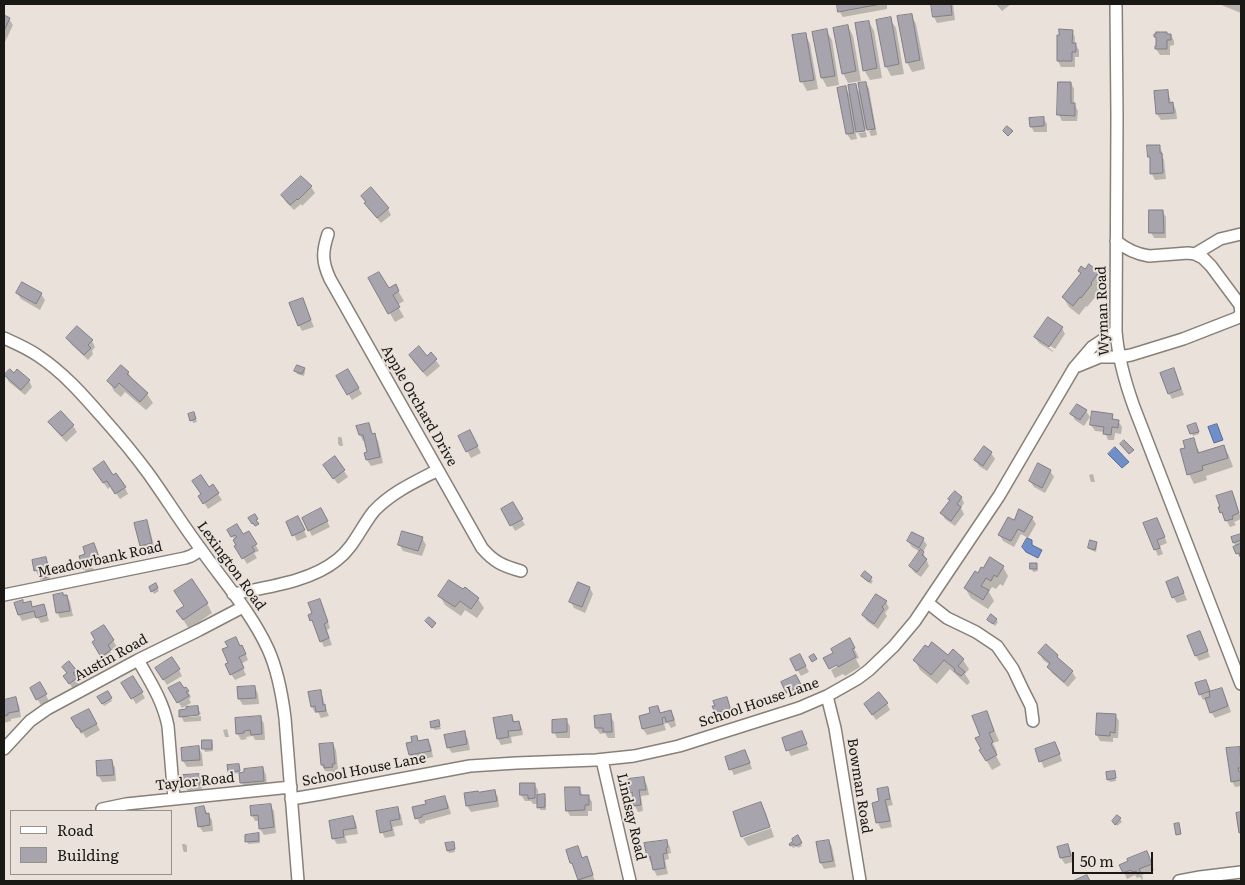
<!DOCTYPE html>
<html>
<head>
<meta charset="utf-8">
<style>
	body { margin:0 }
	#map { position:relative; width:1245px; height:885px; overflow:hidden; background:#e9e1da; font-family:Literata,serif }
	canvas { display:block }
	.frame { position:absolute; inset:0; border:5px solid #1a1815; pointer-events:none }
	.legend { position:absolute; left:10px; top:810px; width:162px; height:65px; box-sizing:border-box; background:#e9e1da; border:1px solid #96918b; margin:0; padding:6px 9px; list-style:none; font-size:15px; color:#1a1815 }
	.legend li { display:flex; align-items:center; gap:10px; height:25px }
	.legend b { width:25px; border:1px solid #96918b }
	.scale { position:absolute; left:1072px; top:852px; width:81px; height:22px; box-sizing:border-box; border:2px solid #1a1815; border-top:0; padding-left:6px; font-size:15px; line-height:18px; white-space:nowrap; color:#1a1815; -webkit-text-stroke:4px #e9e1da; paint-order:stroke }
</style>
</head>
<body>
<div id="map">
<canvas width="1245" height="885"></canvas>
<div class="frame"></div>
<ul class="legend">
<li><b style="height:6px;background:#fff"></b>Road</li>
<li><b style="height:14px;background:#a7a4ad"></b>Building</li>
</ul>
<div class="scale">50 m</div>
</div>
<script>
const ctx = document.querySelector('canvas').getContext('2d');
ctx.lineJoin = 'round';
function fillPath(path, color) { ctx.fillStyle = color; ctx.fill(path, 'evenodd'); }
function trace(path, color, width, dash) { ctx.strokeStyle = color; ctx.lineWidth = width; ctx.lineCap = dash ? 'butt' : 'round'; ctx.setLineDash(dash || []); ctx.stroke(path); }
function write(font, color, halo, rows, align = 'center') {
  ctx.font = font + ' Literata,serif'; ctx.lineWidth = 4; ctx.setLineDash([]); ctx.textBaseline = 'middle'; ctx.strokeStyle = halo; ctx.fillStyle = color; for (const [text, x, y, turn = 0] of rows) {
    ctx.save(); ctx.translate(x, y); ctx.rotate((+turn || 0) * Math.PI / 180); ctx.textAlign = isNaN(turn) ? turn : align; if (halo) ctx.strokeText(text, 0, 0); ctx.fillText(text, 0, 0); ctx.restore();
  }
}
const water = new Path2D(`
	M1217 424 1223 440 1214 443 1208 427Z
	M1115 447 1129 462 1122 468 1108 454Z
	M1027 538 1032 540V545L1042 550 1038 558 1026 552 1022 547Z`);
fillPath(water, '#708ec8');
trace(water, '#566b92', 1);
fillPath(new Path2D(`
	M839 4H887V9L843 17 839 11Z
	M932 4H953L955 20 937 23 934 17Z
	M996 4H1011L1002 11Z
	M1219 4H1241V13Z
	M911 15 916 24 925 69 912 72 907 62Z
	M4 17 9 19 13 25 4 44Z
	M890 19 896 28 904 74 891 76 886 66Z
	M869 22 874 31 882 78 870 80 864 70Z
	M848 26 853 36 861 81 848 83 843 73Z
	M826 30 832 40 839 85 827 87 822 78Z
	M1072 31 1075 37V44L1079 50V57H1075V67H1061L1058 61Z
	M805 34 810 44 818 89 807 91 802 82Z
	M1171 35 1174 41V45L1170 46V55H1160L1156 49 1157 41 1155 36Z
	M866 83 869 89 877 135 871 136 869 131H871L870 128 867 129 866 126V129L858 131V132L855 129 857 139 851 140 847 134 845 87 851 97 855 85 861 95Z
	M1071 83 1074 89V104L1078 111 1077 121H1062L1059 115Z
	M1167 92 1170 98 1171 104H1173L1176 110 1177 119 1161 120 1157 114Z
	M1043 118 1047 124V132H1034L1031 126Z
	M866 132 867 137 861 138 858 133Z
	M1159 146 1162 152 1163 158 1164 160 1166 179 1155 180 1152 174 1151 160 1149 157Z
	M301 177 311 187 315 193 302 206 301 204 294 210 286 202 283 196Z
	M362 196 388 209 391 215 381 223 369 209Z
	M1162 211 1166 217V238H1154L1151 232Z
	M1079 271 1098 273 1104 282 1096 293 1097 295 1087 307 1086 306 1079 315 1069 307 1063 297 1081 274Z
	M370 279 388 290 395 286 404 301 397 305 404 317 395 322Z
	M22 284 41 294 45 300 40 310 21 299 17 293Z
	M302 299 314 327 302 331 299 325Z
	M1062 328 1065 334 1055 349 1039 338V341L1053 351V352L1039 343 1035 337Z
	M67 338 92 341 95 347 92 351 93 354 88 360 71 344Z
	M431 354 440 366 427 377 414 362 410 356 427 357Z
	M304 369 305 371 304 376 297 374 296 371Z
	M1173 370 1177 376 1184 395 1172 399 1169 393Z
	M348 371 362 394 352 400 338 377Z
	M128 372 133 381 147 394 153 403 146 410 125 392 121 397 114 391 109 381Z
	M6 376 29 381 32 387 25 395 9 382Z
	M1086 411 1090 417 1084 426 1075 420 1072 414Z
	M61 412 73 426 77 432 66 442 53 428 50 422Z
	M190 415 195 416 197 422 193 423Z
	M1112 415 1115 421H1118L1122 427 1121 434 1115 433 1114 440H1108L1105 432 1095 431 1091 425Z
	M368 424 373 435H374L378 441 383 463 371 466 367 460 369 453 366 441H363L360 435Z
	M1189 427H1197L1199 434 1193 436Z
	M338 437H341L342 439 343 446H340L338 444Z
	M460 437H473L481 453 471 458Z
	M1193 439 1200 453 1224 446 1229 456 1233 467 1206 476 1207 480 1194 484 1189 474 1187 448Z
	M984 448 991 453 995 459 987 471 979 466 976 460Z
	M335 458 348 477 338 484 328 471Z
	M1050 471 1054 477 1045 493 1034 487 1030 481Z
	M1093 474 1095 482H1091L1089 475Z
	M98 475 125 488 128 494 120 499 111 486 108 489Z
	M213 486 222 500 208 509 200 496Z
	M1231 492 1235 498 1241 519 1234 522 1236 525 1230 527 1225 518H1224L1221 512Z
	M961 497 964 503 961 508 964 514 955 526 945 519 942 513Z
	M513 504 525 525 515 531 503 509Z
	M321 510 330 527 312 536 303 519Z
	M1032 518 1036 524 1028 538 1021 534 1014 547 1003 541 1000 535 1014 522Z
	M1157 519 1167 543 1160 546 1163 554 1158 556 1145 524Z
	M146 521 149 527 155 549 144 552 141 546Z
	M288 522 301 524 307 537 297 541Z
	M229 531 243 536 248 532 259 551 254 553 257 558 247 564 236 546 238 545Z
	M1241 535V543L1239 544 1241 548V559L1237 553 1236 547 1232 538Z
	M422 538 426 545 422 556 403 551 399 544Z
	M923 539 927 545 923 552 929 566 921 577 914 572 910 566 920 552 912 547 908 541Z
	M1096 543 1097 546 1096 552 1091 550 1089 548Z
	M94 545 97 551 101 563 92 566 95 573 88 575 84 569 80 556 87 554Z
	M45 558 49 564 51 572 48 573 51 583 45 585 41 576 39 577 36 571 33 561Z
	M1031 564H1036L1038 571 1033 572Z
	M1003 567 1008 576 1003 586 1000 584 996 589 992 587 989 592 994 601 988 609 971 598 965 588 978 574Z
	M865 573 873 581 871 584 864 579 863 576Z
	M1178 579 1187 600 1177 603 1173 597Z
	M155 585 159 591 154 594 150 588Z
	M590 588 593 594 585 613 574 608 571 602Z
	M67 596 70 602 73 616 60 618 57 612Z
	M440 596 478 599 484 608 477 618 465 610 461 616 445 605Z
	M30 602 33 608 43 605 46 611 49 621 41 623 37 617 22 621 19 615 23 604Z
	M886 602 889 608 885 613 887 616 878 629 867 621 863 615Z
	M207 603 212 613 189 629 178 611Z
	M323 607 330 628 327 630 332 645 324 647 310 615Z
	M989 620H996L998 622 995 626Z
	M104 626 117 647 110 651 113 657 106 662 97 649Z
	M1203 639 1210 657 1199 661 1196 656Z
	M850 640 859 658 856 659 860 667 845 676 843 674 835 678 831 670 843 663 834 654Z
	M240 647 245 652 248 660 241 664 246 675 235 680 231 674Z
	M1040 653 1057 656 1061 662 1072 672 1076 678 1068 687 1052 673 1048 667 1050 665 1043 660Z
	M800 656 809 672 801 676 792 660Z
	M948 657 963 660 969 669 965 674 970 682 967 685 950 669 937 684 920 670 915 660Z
	M179 670 182 676 167 685 160 674Z
	M76 671 79 677 76 679 79 684 73 689 65 676Z
	M133 677 145 698 136 704 123 683Z
	M1206 681 1211 693 1221 689 1225 695 1231 712 1215 718 1211 712 1207 699 1203 700 1200 694Z
	M799 682 804 692 791 699 782 683Z
	M40 684 49 701 41 705 31 689Z
	M255 687 258 694 259 704 243 705 239 699Z
	M170 689 184 690 188 691 191 697 189 699 191 703 182 708Z
	M320 691 323 697 325 707 329 716 321 718 318 712 315 713 312 707Z
	M107 693 112 701 104 706 99 697Z
	M726 698 731 710 722 712V715L732 712 733 717 728 719 726 717 719 719 714 707Z
	M15 699 19 705 21 717 11 719V721L4 723V701Z
	M887 704 890 710 876 720 869 710Z
	M197 707 201 714 189 715V717L201 716V721L184 722 181 716Z
	M658 707 661 714 671 711 674 717 676 726 671 728 668 723 664 724 666 730 647 735 643 729 640 716 652 714Z
	M89 711 100 730 86 738 83 733 81 734 73 719Z
	M986 712 991 722 999 741 993 743 997 752 995 754 1001 765 992 770 981 751 982 749V737Z
	M1115 715 1119 721 1118 738H1113V742L1100 741 1097 735Z
	M610 716 614 722 615 738H608L605 733 600 734 596 728Z
	M512 717 516 723H519L522 729 523 735 511 737 512 743 501 745 498 739 495 719Z
	M261 718 264 724 265 740H255L253 736 246 737 247 739 241 740 237 733Z
	M566 720 570 726V738H557L554 732Z
	M438 722 441 729 434 730 433 727Z
	M227 729 229 737H225L223 730Z
	M801 732 809 750 791 756 788 750Z
	M464 733 468 739 470 750 452 753 448 747Z
	M416 737 419 742 428 740 431 746 433 757 413 761 410 755 408 744 413 743Z
	M211 741 213 744V751L205 752 204 749Z
	M333 744 336 750 338 769 335 770V773H329L327 771H325L322 765Z
	M199 748 202 754 203 766 187 767 183 761Z
	M1240 748 1241 751V786L1235 787 1232 781Z
	M1058 749 1062 761 1044 768 1036 750Z
	M745 751 748 757 752 769 734 775 731 769Z
	M111 761 115 767 116 781 102 782 99 776 97 762Z
	M238 765 240 773 230 774 229 771Z
	M263 768 266 775 267 787 245 788 241 782Z
	M1114 772 1116 781 1110 782 1108 779Z
	M198 775 202 782V791L189 792 185 786V776Z
	M644 779 647 785 649 795 641 796 643 811 638 812 635 806 633 796 631 792Z
	M534 784 538 790V796H544L546 798V810H540L539 804H533L531 801H525L521 795Z
	M579 788 583 796H588L592 802V811H588V816H570L567 810Z
	M887 788 890 795 893 805 888 806 892 827 881 829 878 823 874 804 880 802Z
	M494 791 498 797 499 807 471 812 467 806 479 794Z
	M444 797 448 803 451 814 425 821V823L420 824 417 818 427 804Z
	M761 803 766 813 770 826 742 835Z
	M270 805 274 811 276 833 264 835 260 829V821H255L252 815Z
	M204 808 212 820 213 831 203 832 199 826Z
	M397 809 401 815 403 825 393 827 395 836 385 838 382 832Z
	M353 817 356 823 358 834 345 836 347 843 337 844 333 838Z
	M1120 819 1122 822 1117 826 1115 824Z
	M771 828 774 837 748 846 743 838Z
	M258 835 260 843 248 844 246 836Z
	M797 837 802 846 798 848 797 846 793 848 790 844 795 842Z
	M666 841 670 847 671 853 668 854 669 859 665 860 668 874 657 876 654 870 653 863H651L648 857Z
	M829 841 832 847 836 867 824 869 821 863Z
	M453 843 455 852 449 853 448 850Z
	M182 844H185L187 846V852H184L183 850Z
	M1067 845 1071 851 1073 862 1065 864 1061 858 1059 847Z
	M577 848 582 859 589 864 595 881H580L579 880 575 868 571 863Z
	M1149 859 1154 870 1142 875 1143 879 1142 880 1140 877 1137 878 1135 875 1127 879 1121 865Z`), '#0003');
const building = new Path2D(`
	M837 4H881L838 12Z
	M931 4H951L952 15 933 17Z
	M912 14 920 60 906 63 897 16Z
	M4 15 10 18 4 31Z
	M891 17 899 64 885 67 876 20Z
	M869 21 877 68 863 71 855 23Z
	M848 25 856 71 842 74 833 28Z
	M827 29 835 76 821 78 812 32Z
	M1059 29 1073 30 1072 43H1076V52H1072V61H1057V35H1059Z
	M1156 32H1167V34H1171V40H1167V49H1155V46H1156V37H1154V34H1156Z
	M806 33 814 80 800 82 792 35Z
	M866 82 875 129 867 130 858 83Z
	M1058 82H1071V103H1075V116L1057 115Z
	M856 84 865 131 856 132 848 85Z
	M846 86 854 133 846 134 837 88Z
	M1168 90 1169 103 1173 102 1174 113 1156 114 1154 91Z
	M1044 117V126L1030 127 1029 118Z
	M1007 126 1013 131 1008 136 1003 131Z
	M1147 145H1160V153H1162L1163 173 1150 174V157H1148Z
	M301 176 312 186 298 200 297 199 290 205 281 195Z
	M371 187 389 208 377 218 364 203 366 202 361 196Z
	M1149 210H1163L1164 233H1149Z
	M1089 264 1099 272 1091 283 1092 284 1081 298 1080 297 1073 306 1062 297 1081 273 1078 271 1081 266 1085 269Z
	M379 272 389 288 396 284 399 291 393 295 400 307 388 314 368 278Z
	M22 282 42 293 36 304 16 293Z
	M303 298 311 320 298 326 289 303Z
	M1048 317 1063 327 1049 347 1034 337Z
	M77 326 93 340 88 345 91 348 84 355 66 338Z
	M419 346 427 356 431 352 437 359 423 372 409 355Z
	M121 365 129 372 127 374 148 393 140 402 119 383 115 388 107 381Z
	M297 365 305 368 302 374 294 371Z
	M1174 368 1181 389 1168 394 1160 373Z
	M10 369 14 373 17 369 30 380 21 390 4 375Z
	M348 369 359 388 347 395 336 376Z
	M1077 404 1087 410 1080 420 1070 414Z
	M61 411 74 425 62 436 48 422Z
	M1092 411 1113 414 1112 419 1119 420 1118 428 1112 427 1111 435 1103 434 1104 427 1090 425Z
	M194 412 196 419 190 421 188 414Z
	M369 423 372 434 375 433 380 457 366 460 364 453 367 452 363 435H359L356 426Z
	M1196 423 1199 432 1190 434 1187 426Z
	M470 430 478 446 466 452 458 436Z
	M1194 438 1198 453 1224 445 1228 458 1202 466 1203 470 1187 475 1180 449 1185 448 1183 441Z
	M1124 440 1134 450 1129 454 1120 444Z
	M984 446 992 452 983 466 974 460Z
	M335 456 345 470 333 479 323 465Z
	M104 461 113 475 116 473 126 487 115 494 107 481 103 483 93 469Z
	M1038 463 1051 470 1042 488 1029 481Z
	M201 475 209 487 213 484 219 493 203 504 198 496 201 494 192 481Z
	M955 491 962 497 957 504 961 507 951 521 940 513 950 500 948 499Z
	M1232 491 1239 513 1232 516 1233 519 1225 521 1222 512 1220 513 1218 507H1220L1216 496Z
	M513 502 523 519 510 526 501 509Z
	M321 508 328 521 308 531 302 518Z
	M1019 509 1033 517 1024 532 1018 529 1011 541 998 535 1008 517 1014 520Z
	M255 514 258 519 256 520 259 524 255 526 253 523 252 524 248 518Z
	M298 516 305 530 292 536 286 522Z
	M1157 518 1165 537 1157 540 1160 548 1154 550 1143 523Z
	M147 520 152 543 140 546 134 523Z
	M237 524 243 534 249 531 257 544 252 547 255 551 242 559 234 546 236 545 233 540 237 537 235 535 231 537 227 530Z
	M402 531 423 537 418 551 398 545Z
	M912 532 924 538 919 548 907 541Z
	M1241 534V540L1233 543 1231 537Z
	M1090 540 1097 542 1095 550 1088 548Z
	M94 543 99 557 90 560 92 566 83 569 79 556 85 554 83 547Z
	M1240 544 1241 546V559L1239 553 1236 554 1233 547Z
	M921 549 924 552 922 555 927 559 917 572 909 566Z
	M46 557 48 566 45 567 48 577 40 579 38 570 34 571 32 560Z
	M990 557 1004 566 997 577 994 575 991 581 986 578 981 586 989 590 983 600 964 588 975 571 978 573 981 567 983 568Z
	M1030 563H1037V569H1030Z
	M865 571 872 577 869 582 861 576Z
	M1178 577 1184 593 1172 598 1166 582Z
	M192 579 208 603 183 620 176 611 184 606 174 591Z
	M449 580 463 589 465 587 479 598 471 609 460 601 455 607 438 596Z
	M578 582 590 587 582 607 569 602Z
	M156 583 158 588 151 592 149 587Z
	M63 593V595H67L70 611 56 613 53 595Z
	M876 594 887 601 882 607 884 609 874 624 862 615Z
	M320 599 328 622 324 624 329 638 320 642 312 620 310 621 308 615 312 613 308 603Z
	M23 600V603L31 601 32 607 44 604 47 615 36 618 34 611 18 615 14 603Z
	M991 614 997 619 993 624 987 620Z
	M429 617 436 623 432 628 425 621Z
	M104 625 114 640 108 645 111 650 101 657 92 642 95 640 91 633Z
	M1200 631 1208 651 1195 656 1187 636Z
	M236 637 240 646 242 645 246 654 239 657 244 668 230 675 225 664 228 663 222 649 228 647 225 642Z
	M850 638 855 648 852 649 856 657 838 667 837 665 829 669 823 658 833 653 831 649Z
	M932 642 948 655 953 649 964 659 958 666 965 672 961 676 954 671 955 669 944 660 931 675 913 660 925 645 928 647Z
	M1046 644 1058 655 1057 657 1073 671 1064 682 1047 667 1050 663 1038 653Z
	M800 654 806 666 796 671 790 659Z
	M814 654 817 659 812 662 809 657Z
	M172 657 180 669 163 680 155 668Z
	M69 661 77 671 73 673 77 678 69 684 63 676 67 673 62 667Z
	M796 675 802 686 786 693 781 682Z
	M133 676 143 692 131 699 121 683Z
	M1206 680 1210 691 1199 695 1195 683Z
	M40 682 47 694 36 700 30 688Z
	M180 682 184 688 186 687 189 691 186 692 189 696 177 703 168 688Z
	M255 686 256 698 238 699 237 687Z
	M1222 688 1228 706 1210 713 1205 698 1210 697 1209 692Z
	M321 690 323 705 325 704 326 711 316 712 315 706 311 707 308 692Z
	M108 691 112 698 102 704 97 697Z
	M879 692 888 703 872 715 864 704Z
	M16 697 19 711 8 713V715L4 716V700Z
	M727 697 731 711 723 713 722 711 715 713 712 706H715L713 701Z
	M198 706 199 715 179 717V710L186 709V707Z
	M658 706 660 713 671 710 674 720 666 722 665 717 662 718 663 724 642 729 639 716 650 713 649 708Z
	M89 709 97 724 81 732 79 728H77L71 718Z
	M987 711 994 731 989 733 993 742 991 744 997 755 986 761 979 750 981 749 975 738 980 736 972 716Z
	M1097 713 1116 714 1115 733 1110 732V736L1096 735Z
	M611 714 612 732H603V728H595L594 716Z
	M512 715 513 722 519 721 521 730 508 731 509 737 497 739 493 718Z
	M261 716 262 734 251 735 250 730 244 731V733L236 734 235 718Z
	M567 719V732L552 733V720Z
	M439 720 440 726 431 728 430 722Z
	M465 731 467 744 447 748 444 735Z
	M802 731 807 744 786 751 782 738Z
	M417 736 418 741 428 739 431 751 409 755 406 743 412 742 411 737Z
	M202 740H212V749H202Z
	M1055 742 1060 754 1039 762 1035 749Z
	M333 743 335 764H332L333 767 324 768V765H321L319 744Z
	M199 746 200 760 182 761 181 748Z
	M1240 747 1241 768H1238L1239 772H1241V780L1231 782 1226 748Z
	M745 750 750 763 729 770 725 757Z
	M112 760 114 775 97 776 96 761Z
	M239 764 240 771 228 772 227 765Z
	M263 767 264 781 240 783 239 773 244 772V769Z
	M1115 771 1116 778 1107 780 1106 772Z
	M199 774 200 785 184 786 183 775Z
	M644 777 646 790H639L641 805 633 806 632 792 630 793 628 779Z
	M520 783H535V798L528 799V795H520Z
	M565 787H580V795H589V805H585V810L566 811Z
	M888 787 890 799 885 800 890 821 876 823 872 803 879 801 877 789Z
	M495 790 497 801 466 806 464 793 478 791 479 792Z
	M545 794V807L537 808V795Z
	M445 796 448 808 422 815V817L415 819 412 807 426 804 425 801Z
	M761 802 770 827 741 837 733 812Z
	M271 804 274 827 259 829 258 815 251 816 250 806Z
	M204 806 206 814 209 813 210 825 198 827 195 808Z
	M398 807 400 819 390 821 392 830 380 833 376 811Z
	M1241 812V832L1239 833 1236 813Z
	M1117 815 1121 818 1115 825 1112 821Z
	M353 816 356 828 343 830 344 837 332 839 329 821Z
	M1179 823 1181 834 1176 835 1174 824Z
	M259 833V841L245 842V835Z
	M798 835 802 843 796 846 794 844 790 846 789 844 793 841 792 839Z
	M667 840 668 847 666 848 667 853 663 854 665 868 653 870 650 856 647 857 644 843Z
	M829 840 833 861 820 863 816 842Z
	M454 842 455 849 447 851 445 843Z
	M1068 844 1071 856 1060 858 1057 847Z
	M578 846 582 858 587 856 593 875 578 880 572 863H570L566 850Z
	M1147 851 1152 864 1139 869 1141 873 1137 874 1136 871 1132 872 1131 870 1123 873 1119 865 1128 861 1127 859Z
	M1087 875 1090 881H1073Z`);
fillPath(building, '#a7a4ad');
trace(building, '#817e86', 1);
const minor = new Path2D(`
	M1116 4 1117 117 1116 331C1118 358 1125 382 1134 407L1241 684
	M328 234C322 252 322 262 330 279L482 548C494 562 503 566 521 571
	M1195 254 1220 239 1241 234
	M4 338C15 343 27 348 37 355 63 372 83 395 103 418 119 436 134 454 148 473 166 498 182 524 200 548 223 581 251 612 268 649 278 671 282 694 285 718L298 881
	M1078 366 1100 357H1119L1131 355 1183 339 1237 318 1241 314 1240 305 1211 266 1203 258 1195 254 1188 253 1149 256C1135 254 1126 249 1116 241
	M233 594C266 587 310 582 337 560 354 547 361 527 374 511 392 492 415 482 438 470
	M4 595 185 558 191 556 201 550
	M928 603 947 618 976 632 997 646 1013 669 1022 688 1031 706 1033 721
	M138 660C150 681 163 701 168 726L174 799
	M827 696 835 728 860 881
	M4 749 30 721 47 709 138 660 199 630 243 607
	M602 760 630 881
	M291 799 321 794 470 766 516 763 596 760 634 756 679 746 799 708 827 696 857 679 869 670 894 646 915 621 999 496 1074 368 1092 347 1116 331
	M102 809 126 804 291 787
	M1179 881 1200 877 1241 872`);
trace(minor, '#878079', 14);
trace(minor, '#fff', 11);
write('14px', '#1a1815', '#e9e1da', [
	["Wyman Road",1103,311,-92],
	["Apple Orchard Drive",419,406,60],
	["Meadowbank Road",100,560,-12],
	["Lexington Road",231,566,54],
	["Austin Road",111,658,-29],
	["School House Lane",759,703,-19],
	["School House Lane",364,770,-11],
	["Taylor Road",195,782,-6],
	["Bowman Road",859,786,81],
	["Lindsay Road",631,817,77]
]);
</script>
</body>
</html>
